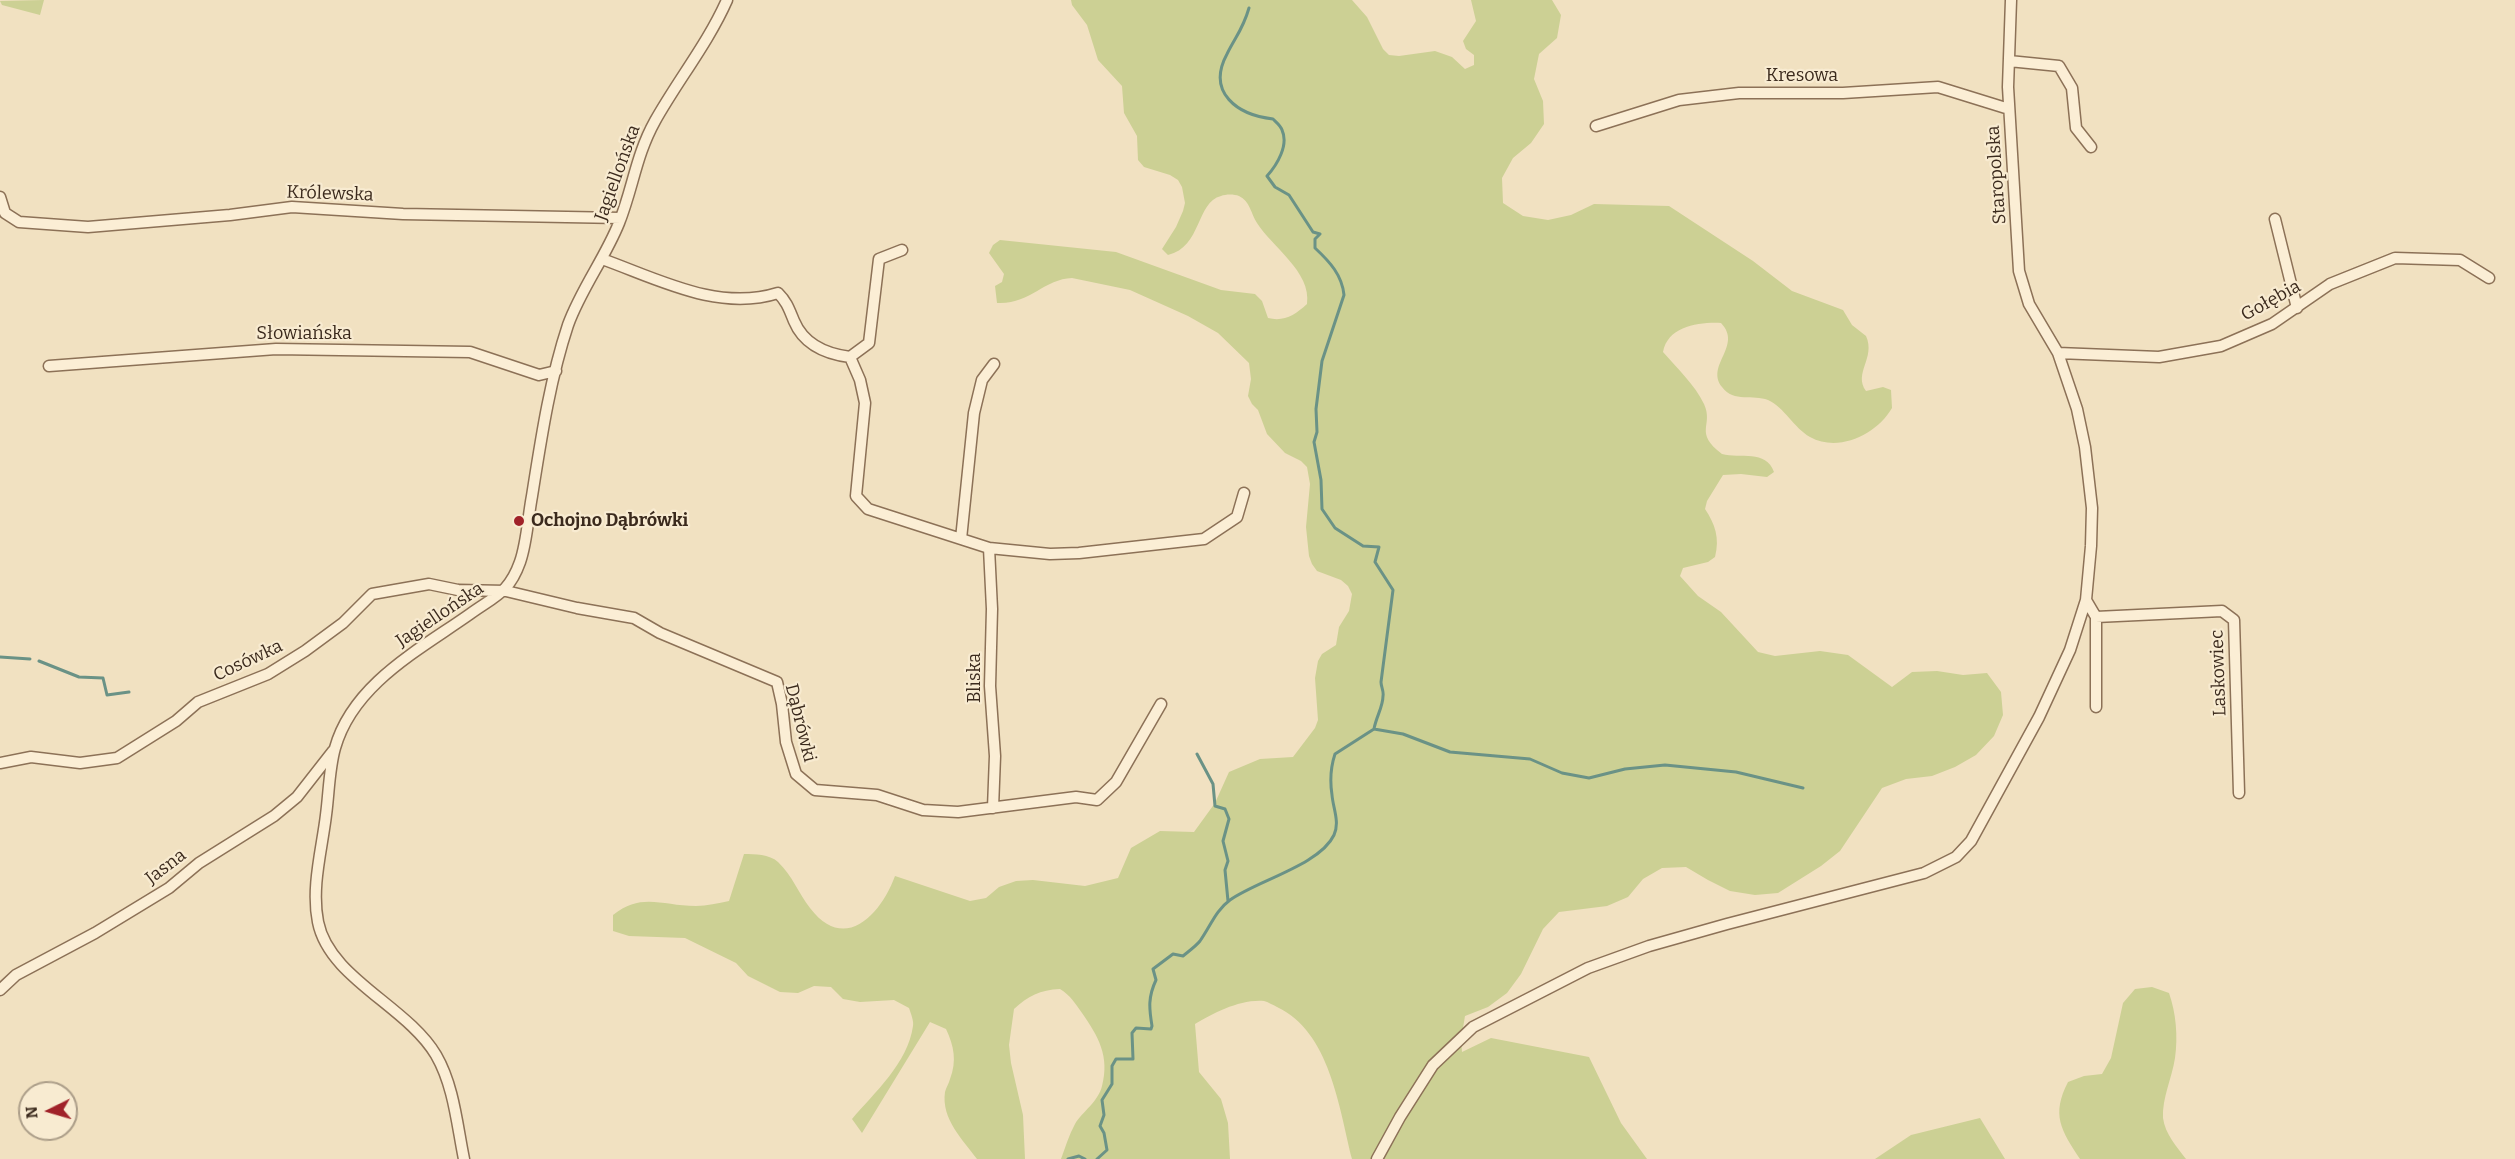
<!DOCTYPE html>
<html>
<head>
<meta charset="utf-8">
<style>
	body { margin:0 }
	#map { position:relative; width:2515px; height:1159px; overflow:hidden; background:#f1e1c1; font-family:Bitter,serif }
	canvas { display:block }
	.north { position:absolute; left:18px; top:1081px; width:60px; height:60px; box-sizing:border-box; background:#f8ebd1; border:2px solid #ac9e89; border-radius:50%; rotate:265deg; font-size:16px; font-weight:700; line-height:24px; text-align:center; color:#3b2a1d }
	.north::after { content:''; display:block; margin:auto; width:21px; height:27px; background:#a02229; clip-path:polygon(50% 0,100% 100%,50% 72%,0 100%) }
</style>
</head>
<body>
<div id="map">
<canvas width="2515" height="1159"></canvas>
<div class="north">N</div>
</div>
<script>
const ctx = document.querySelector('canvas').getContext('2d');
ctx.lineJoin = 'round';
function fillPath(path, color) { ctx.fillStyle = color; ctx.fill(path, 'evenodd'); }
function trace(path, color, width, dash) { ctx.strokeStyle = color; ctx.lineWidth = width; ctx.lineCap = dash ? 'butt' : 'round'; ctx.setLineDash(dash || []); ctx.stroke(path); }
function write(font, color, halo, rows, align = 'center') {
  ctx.font = font + ' Bitter,serif'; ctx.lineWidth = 4.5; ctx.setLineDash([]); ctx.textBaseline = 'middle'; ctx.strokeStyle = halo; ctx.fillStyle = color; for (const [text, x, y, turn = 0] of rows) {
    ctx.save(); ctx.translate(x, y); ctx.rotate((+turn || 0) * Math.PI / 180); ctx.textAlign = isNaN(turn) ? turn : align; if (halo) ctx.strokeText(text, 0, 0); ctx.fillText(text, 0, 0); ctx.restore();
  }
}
fillPath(new Path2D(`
	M44 0 40 15 2 5 0 1Z
	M1071 0H1352L1367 17 1383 49 1389 55 1399 56 1435 51 1452 57 1465 69 1474 65V55L1466 49 1463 41 1476 21 1471 0H1552L1561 15 1557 38 1539 54 1534 79 1543 101 1544 124 1531 143 1513 158 1502 178 1503 203 1523 216 1548 220 1571 215 1594 204 1669 206 1753 261 1792 291 1843 310 1852 325 1866 336C1876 358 1853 373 1866 391L1883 387 1891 390 1892 408C1877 434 1839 453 1810 437 1794 428 1784 407 1768 400 1753 394 1734 403 1722 387 1705 365 1743 346 1721 323 1699 322 1668 326 1663 352 1677 368 1695 385 1704 404 1714 426 1693 432 1722 454 1740 459 1766 449 1774 472L1767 477 1741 474 1723 475 1707 501 1705 509C1715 524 1720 538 1715 557L1708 562 1683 568 1680 576 1698 596 1721 612 1758 652 1775 656 1820 651 1848 655 1892 687 1912 672 1937 671 1963 675 1987 673 2001 692 2003 715 1994 736 1976 755 1955 767 1932 776 1906 779 1882 788 1840 851 1821 866 1778 893 1755 895 1730 891 1708 880 1686 867 1662 868 1643 879 1628 897 1607 906 1559 912 1543 929 1521 974 1507 993 1488 1007 1465 1016 1461 1040 1462 1052 1491 1038 1589 1057 1621 1123 1647 1159H1352C1339 1107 1330 1032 1277 1007 1273 1005 1268 1002 1264 1001 1240 999 1214 1013 1195 1024L1199 1072 1221 1099 1228 1123 1230 1159H1061C1065 1148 1069 1135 1075 1124 1083 1111 1098 1102 1102 1086 1110 1056 1098 1036 1082 1013 1074 1002 1071 996 1060 989 1040 990 1028 996 1014 1009L1009 1045 1011 1063 1023 1115 1025 1159H977C963 1140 941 1119 945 1092 946 1088 949 1083 950 1079 957 1061 954 1046 946 1029L930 1022 862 1133 852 1119C874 1093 908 1063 913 1026 914 1021 911 1014 909 1008L894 1000 860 1002 843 999 831 987 814 986 798 993 780 992 748 976 736 963 685 938 629 936 613 931V915C642 892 662 906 696 906 707 906 718 903 729 901L744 854C755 854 769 854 778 862 792 875 799 894 810 908 845 954 881 914 895 876L970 901 986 898 999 887 1016 881 1033 880 1085 886 1118 878 1131 848 1160 831 1194 832 1215 803 1229 772 1260 759 1293 757 1315 728 1318 720 1315 678 1318 661 1322 654 1336 645 1339 627 1349 611 1352 594 1348 586 1341 580 1317 571 1312 564 1309 556 1306 527 1310 484 1307 467 1301 461 1285 453 1267 434 1258 410 1252 404 1248 396 1251 379 1249 363 1218 333 1188 316 1130 290 1072 278C1044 279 1029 305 997 303L995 286 1002 282 1004 274 989 253 993 245 1000 240 1116 252 1221 290 1255 294 1262 301 1268 318C1284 322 1295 315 1307 304 1312 272 1271 246 1257 223 1251 214 1250 201 1239 196 1234 194 1226 194 1221 196 1196 202 1202 247 1168 255L1162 249 1176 227 1183 211 1185 203 1182 187 1178 180 1170 175 1144 167 1138 160 1137 136 1124 113 1122 86 1098 60 1087 25 1072 5Z
	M2152 987 2169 993C2176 1013 2178 1036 2175 1058 2172 1078 2162 1098 2163 1118 2165 1134 2177 1147 2186 1159H2080C2061 1130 2051 1115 2068 1082L2084 1076 2102 1074 2111 1058 2123 1003 2135 989Z
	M1980 1118 2005 1159H1875L1911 1135Z`), '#ccd094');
trace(new Path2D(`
	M1249 8C1243 29 1236 36 1227 54 1206 93 1238 115 1273 119 1276 122 1281 126 1282 130 1289 145 1277 165 1267 176L1275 187 1289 195 1313 232 1320 234 1315 239V248C1330 262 1342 275 1344 295L1322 361 1316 409 1317 432 1314 442 1321 480 1322 509 1335 528 1363 546 1379 547 1375 562 1393 590 1381 682C1381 687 1384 691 1383 696 1383 707 1376 717 1374 729
	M0 657 30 659
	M39 661 79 677 103 678 107 695 129 692
	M1197 754 1213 784 1215 806 1225 809 1229 819 1223 841 1228 861 1225 870 1228 901
	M1068 1159 1079 1156 1085 1159
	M1097 1159 1107 1150 1104 1133 1100 1126 1104 1115 1102 1100 1112 1084V1066L1116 1059H1133L1132 1033 1136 1028 1151 1029 1152 1026C1149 1008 1148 997 1156 980L1153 969 1173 954 1183 956C1189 951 1196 946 1200 941 1210 927 1216 910 1230 900 1256 881 1320 865 1334 835 1340 822 1333 808 1332 795 1330 782 1331 766 1335 754L1374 729 1403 734 1450 752 1530 759 1562 773 1589 778 1625 769 1665 765 1736 772 1803 788`), '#6a9286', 3);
const minor = new Path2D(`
	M2009 61 2059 66 2072 88 2076 128 2091 147
	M1596 126 1679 100 1739 93H1843L1938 87 2009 109
	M0 197 5 213 19 222 88 227 230 215 292 207 403 214 621 218
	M2275 219 2297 308
	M602 259C658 279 718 312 778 293 787 302 789 309 794 321 804 345 826 354 850 357L860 380 865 403 856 496 868 509 989 548 1050 554 1079 553 1204 539 1237 517 1244 493
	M2058 353 2159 357 2221 346 2272 324 2330 284 2395 258 2460 260 2489 278
	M850 357 869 343 879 259 902 250
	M49 366 276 349 470 352 539 375 556 371
	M961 539 974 413 982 380 994 364
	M989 548 992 609 990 686 995 756 993 808
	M2086 600 2096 617V707
	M2096 617 2222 611 2234 620 2239 793
	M0 763 31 757 80 763 117 758 176 721 198 702 268 674 305 651 343 623 372 594 429 584 458 590 506 591 577 608 634 618 660 633 777 682 782 704 786 742 796 774 815 790 877 795 923 810 958 812 1076 797 1097 800 1116 782 1161 704
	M0 990 16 975 95 933 169 888 199 863 274 816 297 797 333 751
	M464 1159C457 1125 454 1086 436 1055 407 1006 329 978 318 922 311 887 322 849 326 815 329 793 329 769 335 748 353 684 419 650 470 614 495 596 509 593 520 562 527 542 528 517 532 496 541 439 550 379 568 325 581 289 605 258 619 223 633 188 636 155 655 121 678 80 708 43 727 0
	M1377 1159 1400 1117 1433 1065 1473 1027 1588 968 1649 946 1727 924 1924 873 1956 857 1971 841 2039 717 2070 650 2086 600 2091 546 2092 508 2085 447 2077 409 2058 353 2029 304 2019 271 2008 87 2011 0`);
trace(minor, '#8c7157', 13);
trace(minor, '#fbeed5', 10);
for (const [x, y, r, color] of [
	[519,521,6,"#a02229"]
]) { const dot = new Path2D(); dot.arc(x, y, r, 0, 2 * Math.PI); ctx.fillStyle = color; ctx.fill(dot); trace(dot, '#f8ebd1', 2); }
write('18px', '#3b2a1d', '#f8ebd1', [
	["Kresowa",1802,76],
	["Jagiellońska",618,173,-70],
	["Staropolska",1997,175,-94],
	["Królewska",330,194,2],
	["Gołębia",2271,301,-29],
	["Słowiańska",304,334],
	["Jagiellońska",440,615,-34],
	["Cosówka",248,661,-25],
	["Laskowiec",2219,673,-92],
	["Bliska",975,678,-90],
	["Dąbrówki",800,723,76],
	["Jasna",166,867,-37]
]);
write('bold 18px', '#3b2a1d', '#f8ebd1', [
	["Ochojno Dąbrówki",531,521]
], 'left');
</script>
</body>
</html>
